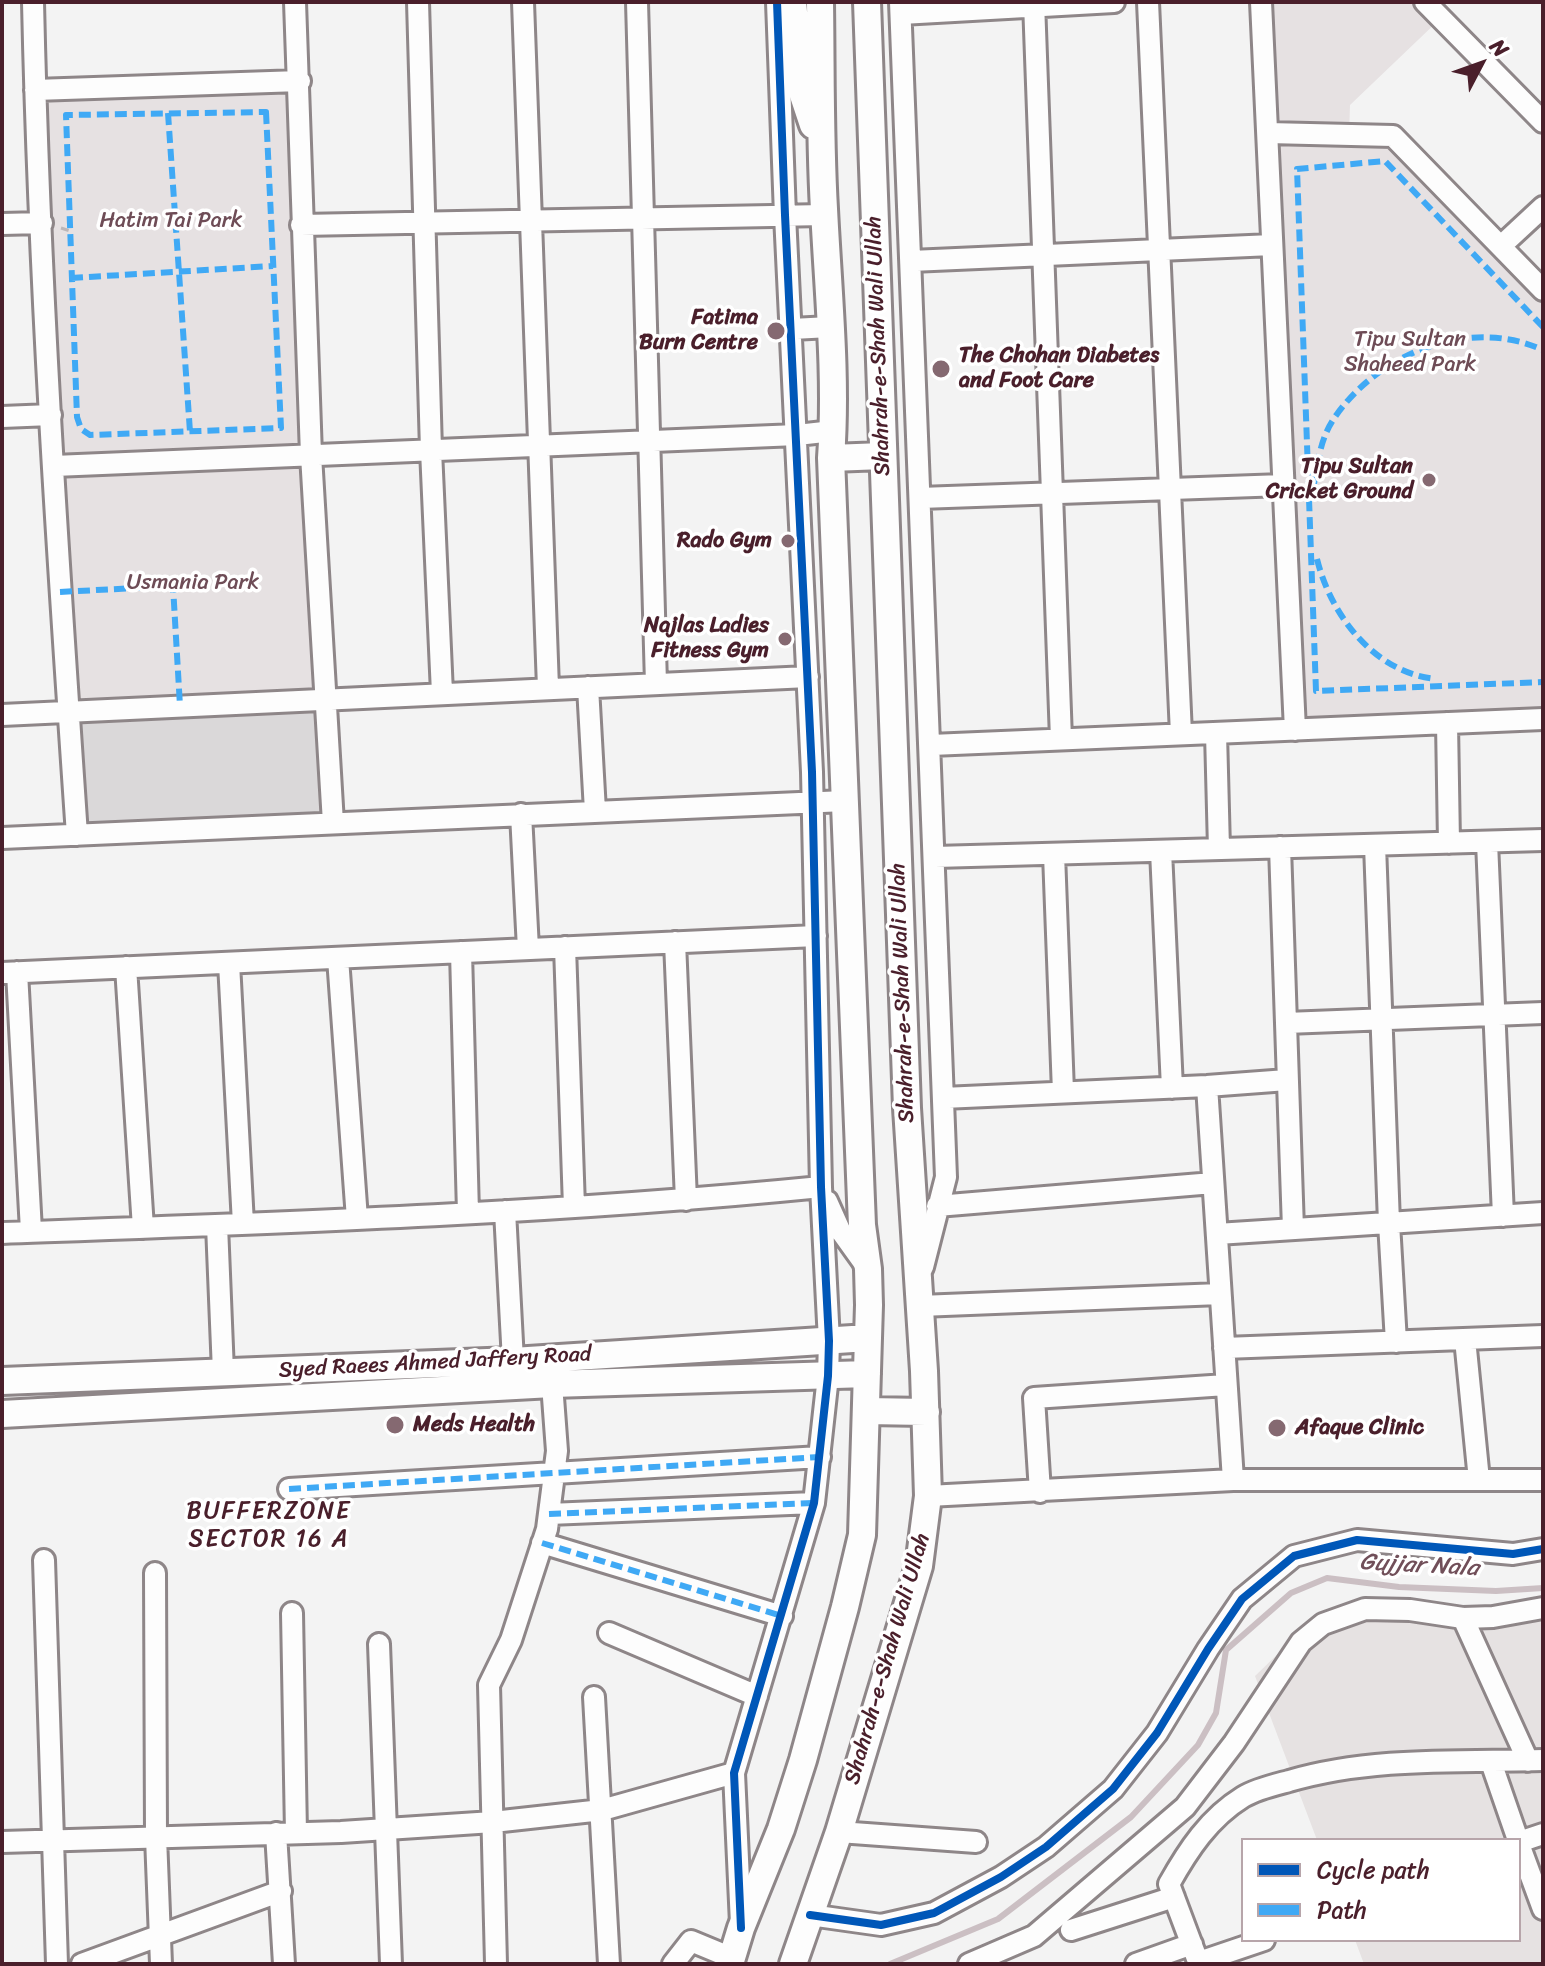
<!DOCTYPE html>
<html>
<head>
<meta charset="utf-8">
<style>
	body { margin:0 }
	#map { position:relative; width:1545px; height:1966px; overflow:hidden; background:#f3f3f3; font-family:Sriracha,sans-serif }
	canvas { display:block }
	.frame { position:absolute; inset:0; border:4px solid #4a1f2b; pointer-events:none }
	.legend { position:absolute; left:1241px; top:1838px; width:280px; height:104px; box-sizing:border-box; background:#fff; border:2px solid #b7a5aa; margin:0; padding:10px 14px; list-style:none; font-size:24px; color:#4a1f2b }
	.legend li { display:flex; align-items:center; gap:16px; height:40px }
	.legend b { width:40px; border:2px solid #b7a5aa }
	.north { position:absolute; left:1441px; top:24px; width:80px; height:80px; -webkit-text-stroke:6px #fff; paint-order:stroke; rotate:49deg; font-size:22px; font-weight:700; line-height:32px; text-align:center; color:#4a1f2b }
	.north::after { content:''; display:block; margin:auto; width:28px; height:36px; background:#4a1f2b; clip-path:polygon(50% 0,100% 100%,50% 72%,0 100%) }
</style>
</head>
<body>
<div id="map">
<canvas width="1545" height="1966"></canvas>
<div class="frame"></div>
<ul class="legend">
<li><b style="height:10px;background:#0057b8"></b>Cycle path</li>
<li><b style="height:10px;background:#3fa9f5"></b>Path</li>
</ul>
<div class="north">N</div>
</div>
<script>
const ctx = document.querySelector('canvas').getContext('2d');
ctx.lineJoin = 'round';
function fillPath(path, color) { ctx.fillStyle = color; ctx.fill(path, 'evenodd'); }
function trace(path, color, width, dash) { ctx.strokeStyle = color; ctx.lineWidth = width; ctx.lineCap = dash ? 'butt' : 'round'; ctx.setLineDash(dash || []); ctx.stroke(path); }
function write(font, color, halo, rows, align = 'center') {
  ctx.font = font + ' Sriracha,sans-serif'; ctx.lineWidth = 7; ctx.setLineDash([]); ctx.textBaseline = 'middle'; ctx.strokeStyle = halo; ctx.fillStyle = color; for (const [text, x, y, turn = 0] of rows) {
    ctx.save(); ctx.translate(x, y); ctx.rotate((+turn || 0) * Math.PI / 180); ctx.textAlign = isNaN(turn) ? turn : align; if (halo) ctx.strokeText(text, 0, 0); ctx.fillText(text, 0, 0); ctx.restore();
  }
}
fillPath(new Path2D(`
	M1320 1613 1513 1625 1543 1617V1964H1364L1355 1940H1519V1840H1317L1255 1676Z`), '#e6e2e2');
fillPath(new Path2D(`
	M1261 2H1425L1441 18 1350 105 1349 135 1393 136 1543 290V719L1295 730Z
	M295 82 326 698 68 713 35 90Z`), '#e6e1e2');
trace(new Path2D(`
	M890 1964 998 1919 1131 1817 1198 1745 1216 1713 1226 1650 1291 1593 1327 1578 1399 1587 1496 1591 1543 1588`), '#cbbfc3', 6);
const building = new Path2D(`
	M326 698 333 823 77 835 68 713Z`);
fillPath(building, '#dad8d9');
trace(building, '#8e8688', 2);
const minor = new Path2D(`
	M33 2C39 280 58 558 77 835
	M295 2 311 455 333 823
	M418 2 431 450 442 693
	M523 2 548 688
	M637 2 656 684
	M900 2 946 1177 923 1267
	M1034 2 1061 739
	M1148 2 1181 734
	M1261 2 1295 730
	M1425 2 1543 122
	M901 14 1114 2
	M35 90 300 81
	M1268 133 1393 136 1543 290
	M2 224 42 223
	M301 225 824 215
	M1501 246 1543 207
	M911 261 1272 245
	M792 329 830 327
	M2 417 51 415
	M54 466 797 435 833 431
	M920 498 1283 485
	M588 687 595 811
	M2 715 808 677
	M1447 723 1449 843
	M1216 733 1219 849
	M931 745 1543 719
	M521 814 528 949
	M2 838 845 801
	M1487 842 1503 1216
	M1375 845 1389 1223 1396 1342
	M1280 847 1293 1229
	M1161 851 1172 1088
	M1054 854 1063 1092
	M935 857 1543 840
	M675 942 686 1200
	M565 947 574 1207
	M461 952 468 1213
	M338 958 357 1219
	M229 963 243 1224
	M126 967 143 1228
	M17 972 31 1231
	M2 973 816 936
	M1286 1023 1543 1013
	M1207 1086 1233 1480
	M943 1098 1207 1086 1287 1080
	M827 1201 840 1230 868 1269
	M937 1206 1213 1183
	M505 1211 513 1361
	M217 1225 223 1372
	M2 1233C275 1223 549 1214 821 1187
	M1217 1234 1543 1213
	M920 1306 1220 1294
	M1465 1339 1479 1480
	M1224 1348 1543 1336
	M289 1489 820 1457
	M1040 1492 1034 1398 1226 1385
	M928 1496 1233 1480H1543
	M549 1514 814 1503
	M542 1543 782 1616
	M44 1560 57 1964
	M155 1573 156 1837 161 1964
	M292 1613 296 1833
	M1463 1618 1528 1761
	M609 1633 757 1696
	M379 1644 391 1964
	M594 1697 609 1964
	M1491 1762 1518 1840
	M839 1832 976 1842
	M276 1833 284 1964
	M2 1842 341 1832 493 1822 602 1810 734 1773
	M1519 1842 1543 1834
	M1519 1844 1543 1909
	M810 1915 881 1925 934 1913 1001 1877 1046 1847 1113 1789 1157 1733 1208 1649 1242 1599 1294 1556 1357 1540 1513 1554 1543 1549
	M741 1924 734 1773 814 1503 828 1376 829 1341 821 1187 812 772 785 215 777 2
	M1071 1930 1174 1897
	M1199 1962 1264 1940
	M82 1964 281 1891
	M496 1964 489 1685 511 1640 547 1529 557 1451 552 1384
	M673 1964 691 1941 732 1958
	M969 1964 1034 1936 1185 1807 1234 1743 1301 1642 1323 1624 1365 1609 1410 1610 1463 1618 1493 1617 1543 1608
	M1136 1964 1192 1944
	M1199 1964 1169 1884C1188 1850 1209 1818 1243 1797 1256 1789 1274 1785 1289 1781 1371 1757 1458 1762 1543 1760`);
const major = new Path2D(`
	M793 2 802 92 813 125
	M831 458 883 456
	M2 1381 513 1361 868 1338
	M867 1411 926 1412
	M2 1414 552 1384 867 1374
	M730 1964 741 1928 781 1829 803 1760 845 1607 862 1535 869 1305 868 1269 862 1225 831 458C837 376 828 291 824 209 820 140 821 71 820 2
	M793 1964 839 1832 919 1566 928 1496 924 1371 907 1108 867 2`);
trace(minor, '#8e8688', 26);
trace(major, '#8e8688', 32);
trace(new Path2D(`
	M61 228 70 231`), '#bbb6b8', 3, [8, 6]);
trace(minor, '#fdfdfd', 20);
trace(major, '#fdfdfd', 26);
trace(new Path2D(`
	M266 112 281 428 90 435 81 429 77 417 66 115Z
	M168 113 190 432
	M71 278 273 266
	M1543 327 1385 161 1297 169 1316 691 1543 682
	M1314 484C1318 462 1320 440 1333 420 1376 354 1469 316 1543 350
	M1317 559C1331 616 1375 673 1436 679
	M60 592 173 586 180 706
	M289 1489 820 1457
	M549 1514 814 1503
	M542 1543 782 1616`), '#3fa9f5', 6, [12, 6]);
trace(new Path2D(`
	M810 1915 881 1925 934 1913 1001 1877 1046 1847 1113 1789 1157 1733 1208 1649 1242 1599 1294 1556 1357 1540 1513 1554 1543 1549
	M741 1928 734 1773 814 1503 828 1376 829 1341 821 1187 812 772 785 215 777 2`), '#0057b8', 8);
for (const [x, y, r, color] of [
	[776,331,10,"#856971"],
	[941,369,10,"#856971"],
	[1429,480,8,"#856971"],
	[788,541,8,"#856971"],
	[785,639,8,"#856971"],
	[395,1425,10,"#856971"],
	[1277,1428,10,"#856971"]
]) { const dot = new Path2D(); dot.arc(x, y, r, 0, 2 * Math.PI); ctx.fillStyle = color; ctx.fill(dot); trace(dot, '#fff', 3); }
write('22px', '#6e4c56', '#fff', [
	["Hatim Tai Park",171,221],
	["Tipu Sultan",1410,340],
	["Shaheed Park",1410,365],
	["Usmania Park",193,583]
]);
write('bold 22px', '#4a1f2b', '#fff', [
	["Fatima",758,318],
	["Burn Centre",758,343],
	["The Chohan Diabetes",959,356,"left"],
	["and Foot Care",959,381,"left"],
	["Tipu Sultan",1413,467],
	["Cricket Ground",1413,492],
	["Rado Gym",772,541],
	["Najlas Ladies",769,626],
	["Fitness Gym",769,651],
	["Meds Health",413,1425,"left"],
	["Afaque Clinic",1295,1428,"left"]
], 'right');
write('22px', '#4a1f2b', '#fff', [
	["Shahrah-e-Shah Wali Ullah",879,346,-92],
	["Shahrah-e-Shah Wali Ullah",903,993,-92],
	["Syed Raees Ahmed Jaffery Road",435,1363,-3],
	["Shahrah-e-Shah Wali Ullah",888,1659,-74]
]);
ctx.letterSpacing = '2px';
write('24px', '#4a1f2b', '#fff', [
	["BUFFERZONE",269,1512],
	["SECTOR 16 A",269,1540]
]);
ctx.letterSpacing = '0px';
write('italic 24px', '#714f59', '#fff', [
	["Gujjar Nala",1419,1566,3]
]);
</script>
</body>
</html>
